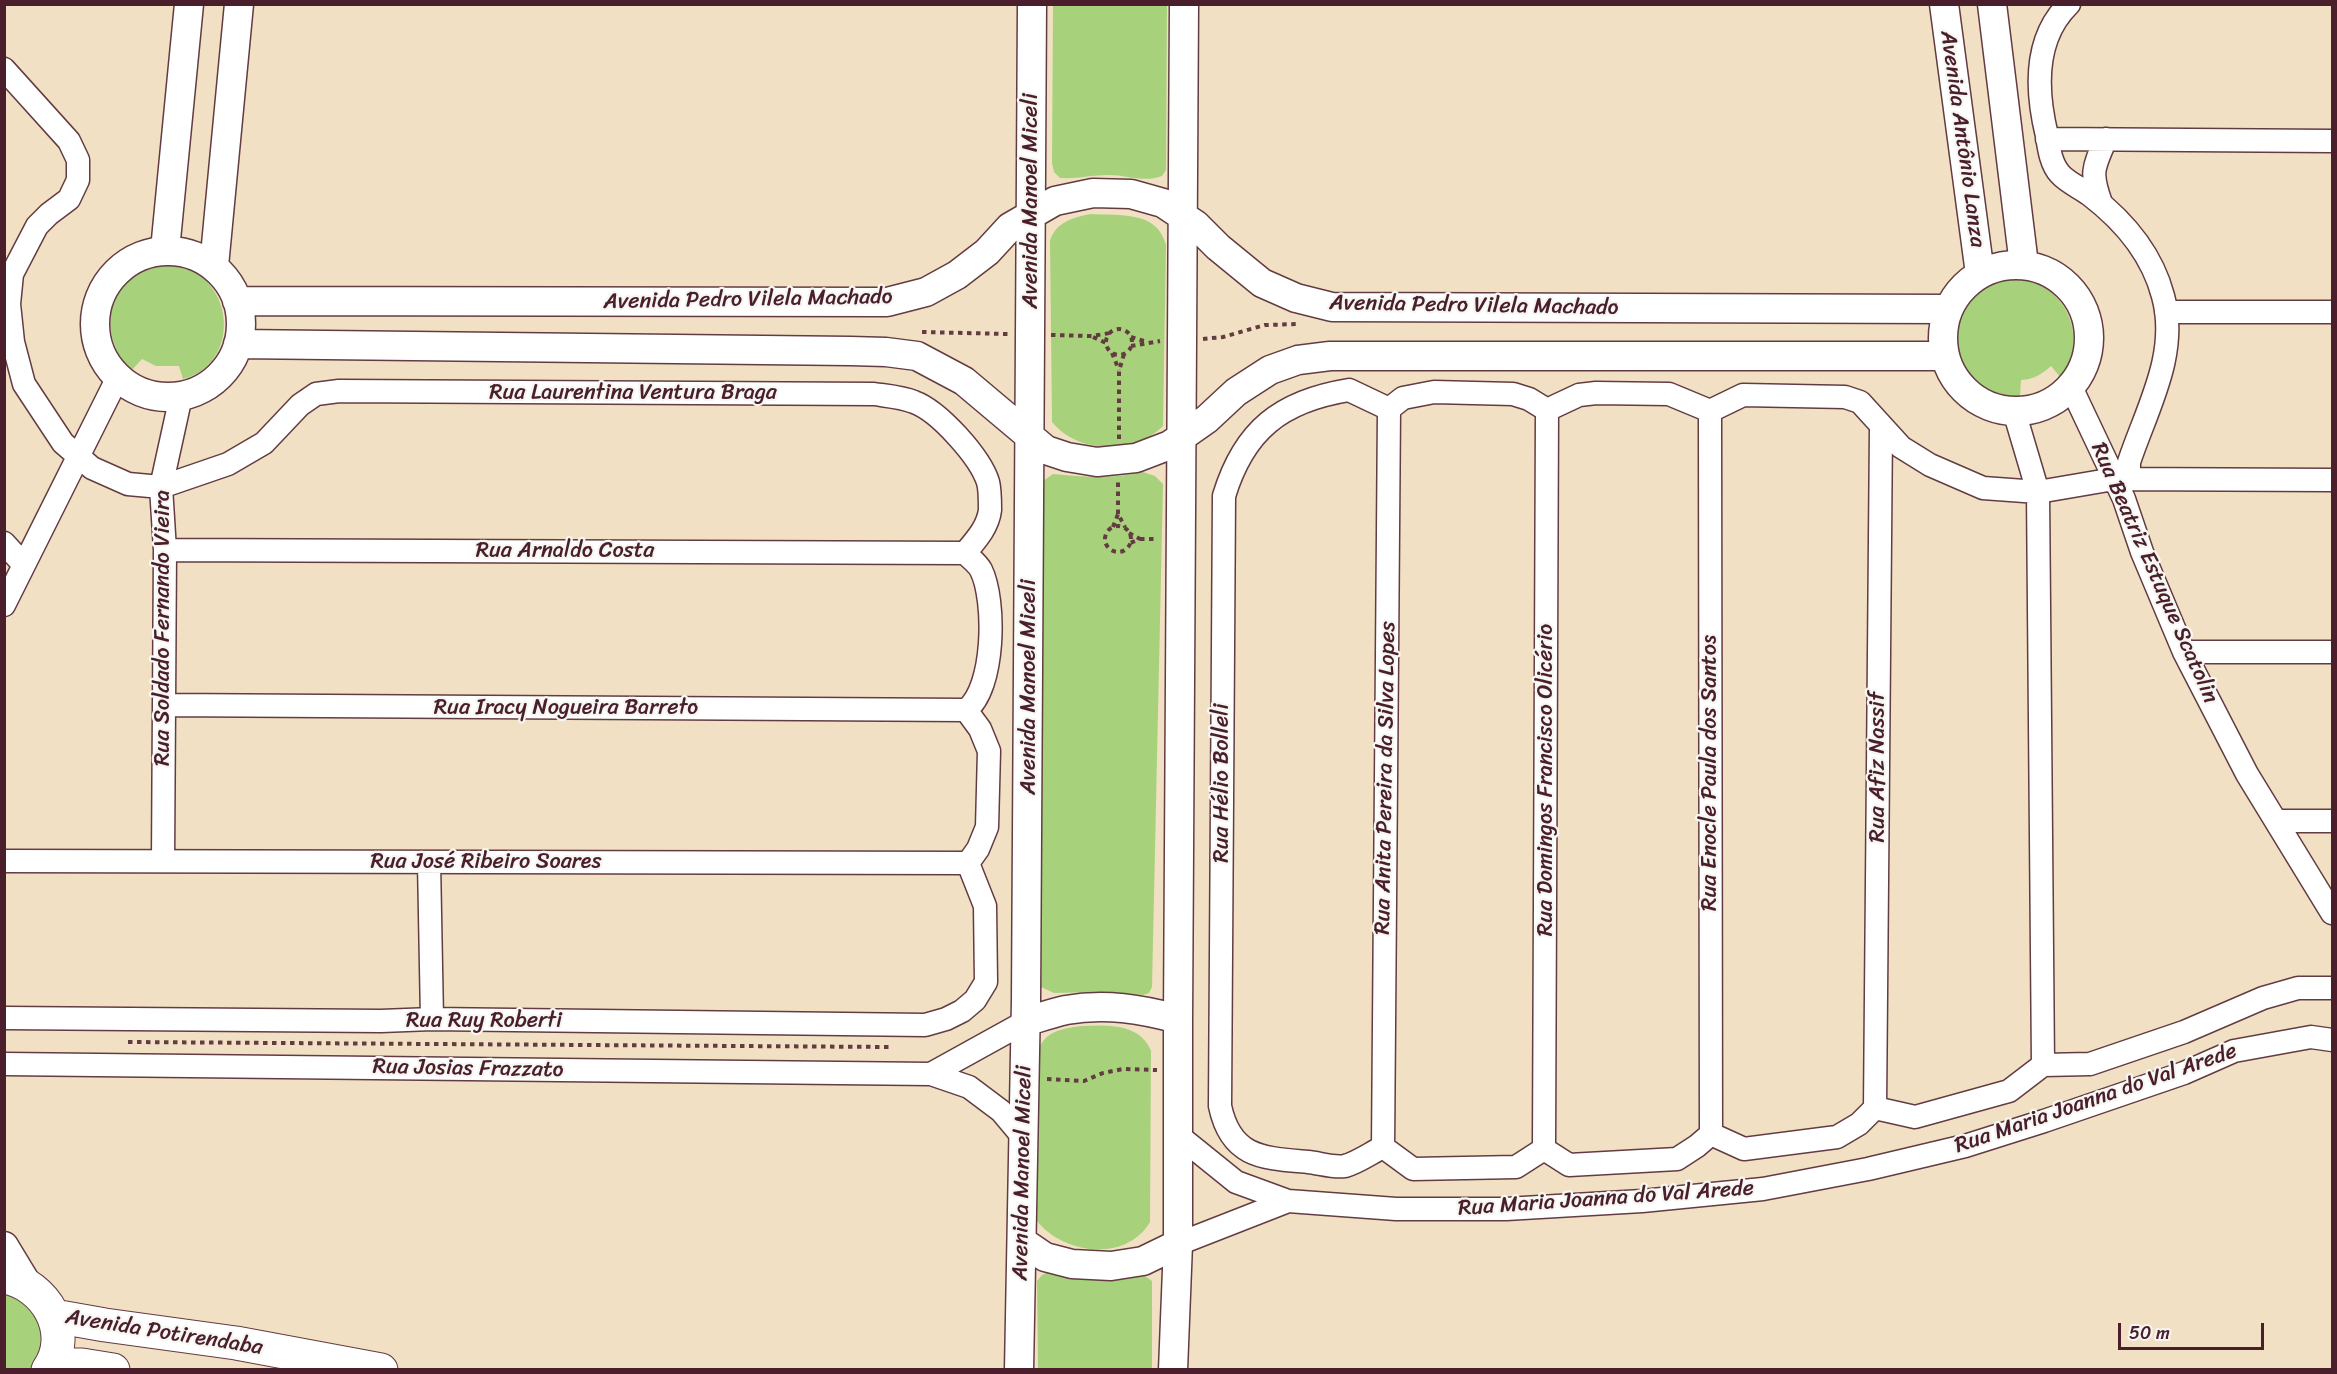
<!DOCTYPE html>
<html>
<head>
<meta charset="utf-8">
<style>
	body { margin:0 }
	#map { position:relative; width:2337px; height:1374px; overflow:hidden; background:#f2e0c4; font-family:Sriracha,sans-serif }
	canvas { display:block }
	.frame { position:absolute; inset:0; border:6px solid #4a1f2b; pointer-events:none }
	.scale { position:absolute; left:2118px; top:1323px; width:146px; height:27px; box-sizing:border-box; border:3px solid #4a1f2b; border-top:0; padding-left:8px; font-size:18px; line-height:21px; white-space:nowrap; color:#4a1f2b; -webkit-text-stroke:4px #f6f6f2; paint-order:stroke }
</style>
</head>
<body>
<div id="map">
<canvas width="2337" height="1374"></canvas>
<div class="frame"></div>
<div class="scale">50 m</div>
</div>
<script>
const ctx = document.querySelector('canvas').getContext('2d');
ctx.lineJoin = 'round';
function fillPath(path, color) { ctx.fillStyle = color; ctx.fill(path, 'evenodd'); }
function trace(path, color, width, dash) { ctx.strokeStyle = color; ctx.lineWidth = width; ctx.lineCap = dash ? 'butt' : 'round'; ctx.setLineDash(dash || []); ctx.stroke(path); }
function write(font, color, halo, rows, align = 'center') {
  ctx.font = font + ' Sriracha,sans-serif'; ctx.lineWidth = 4.5; ctx.setLineDash([]); ctx.textBaseline = 'middle'; ctx.strokeStyle = halo; ctx.fillStyle = color; for (const [text, x, y, turn = 0] of rows) {
    ctx.save(); ctx.translate(x, y); ctx.rotate((+turn || 0) * Math.PI / 180); ctx.textAlign = isNaN(turn) ? turn : align; if (halo) ctx.strokeText(text, 0, 0); ctx.fillText(text, 0, 0); ctx.restore();
  }
}
fillPath(new Path2D(`
	M1053 5H1167L1166 170 1162 176C1144 183 1127 175 1109 175 1092 175 1077 179 1060 178L1054 172 1052 163Z
	M1090 214C1120 216 1157 210 1166 245L1163 426C1134 455 1078 454 1052 422L1050 241C1056 222 1072 218 1090 214Z
	M167 264C178 267 194 270 202 277 237 307 230 367 183 379L179 366H156L142 359 131 371C126 364 119 356 116 348 104 321 111 283 140 270 147 266 159 265 167 264Z
	M2022 278C2068 289 2089 338 2061 378L2051 366C2041 375 2034 379 2021 380L2020 397C2006 396 1992 395 1981 387 1947 362 1948 300 1990 283 1999 280 2012 280 2022 278Z
	M1143 472 1155 476 1163 484 1152 987 1149 993 1143 995 1104 992 1054 993 1041 987 1043 481 1053 474C1083 477 1113 479 1143 472Z
	M1081 1026C1107 1025 1140 1023 1151 1051L1150 1222C1126 1263 1063 1254 1037 1221L1038 1050C1046 1031 1061 1029 1081 1026Z
	M1050 1271 1134 1274 1145 1276 1152 1281V1369H1038L1037 1281 1042 1275Z
	M4 1288 18 1291 48 1335 35 1369H5Z`), '#a8d17c');
const minor = new Path2D(`
	M2069 4C2033 39 2036 91 2047 136 2049 149 2051 164 2060 174 2068 183 2081 188 2090 195 2124 221 2152 254 2163 296 2179 354 2147 408 2129 462V479
	M4 69 69 141 78 160V180L69 199 49 214 37 226 12 274 9 304 13 342 24 384 63 443 92 468 128 484 161 487 228 464 264 443 300 405 316 394 339 391 874 394C887 396 902 397 914 402 939 411 980 457 988 482 990 489 990 502 990 510 988 527 976 540 965 553 970 558 978 564 981 570 996 600 995 689 966 710L980 729 989 751 987 827 978 849 968 863 985 906 986 982 975 1000 962 1011 946 1019 925 1025 432 1019 381 1021 4 1018
	M2047 139 2332 141
	M2101 203C2090 173 2093 168 2106 139
	M2166 312H2332
	M2071 387 2124 499 2142 552 2184 652 2247 774 2332 913
	M1710 411 1711 1134
	M2014 411 2038 492 2043 1065
	M2332 480 2114 479 2038 492 1983 488 1930 465 1901 447 1860 402 1845 397 1743 395 1710 411 1669 394 1596 393 1579 395 1547 410 1529 399 1513 394 1434 392 1403 398 1389 409 1349 390C1281 401 1244 430 1224 496L1220 1106C1231 1158 1263 1158 1308 1162 1319 1163 1334 1168 1345 1166 1357 1163 1371 1153 1383 1147L1413 1169 1516 1167 1544 1149 1569 1165 1677 1159 1697 1146 1711 1134 1744 1149 1837 1137 1859 1124 1875 1108 1915 1117 2009 1091 2043 1065 2090 1064 2184 1032 2263 998 2298 988H2332
	M4 543 24 565
	M165 550 965 553
	M4 605 118 377
	M2184 652H2332
	M165 705 966 710
	M2276 821H2332
	M4 861 968 863
	M163 861 165 550 161 487 181 396
	M429 862 432 1019
	M4 1064 931 1074 969 1087 1001 1111 1022 1136
	M931 1074 1025 1022
	M1875 1108 1881 426
	M1179 1136 1236 1182 1288 1201 1396 1209H1506L1642 1201 1763 1189 1868 1169 1965 1146 2044 1121 2184 1073 2234 1051 2311 1037 2332 1040
	M1383 1147 1389 409
	M1544 1149 1547 410
	M1178 1244 1288 1201`);
const tertiary = new Path2D(`
	M1944 4 1980 274
	M1992 4 2024 265
	M165 250 189 4
	M95 324a73 73 0 1 1 146 0a73 73 0 1 1-146 0Z
	M1943 338a73 73 0 1 1 146 0a73 73 0 1 1-146 0Z
	M214 266 239 4
	M237 301 887 302 926 292 957 275 987 252 1010 227 1055 201 1093 193 1131 194 1163 203 1196 225 1218 247 1262 283 1296 298 1332 307 1948 309
	M238 344 850 351 886 352 917 356 964 381 1046 450 1067 457 1097 462 1136 458 1170 445 1207 419 1236 392 1270 370 1298 360 1330 356H1945
	M1025 1022C1038 1018 1052 1013 1066 1010 1105 1003 1141 1009 1178 1019
	M1023 1242 1045 1257 1072 1264 1111 1266 1143 1261 1178 1244
	M4 1246 27 1284
	M1019 1370 1026 1000 1032 4
	M1173 1370 1178 1244V1019L1184 4`);
const secondary = new Path2D(`
	M4 1277C46 1284 74 1333 48 1370
	M54 1316 105 1325 236 1343 381 1370
	M51 1365H82L113 1370`);
trace(minor, '#633c42', 25);
trace(tertiary, '#633c42', 31);
trace(secondary, '#633c42', 35);
trace(new Path2D(`
	M1106 342a13 13 0 1 1 26 0a13 13 0 1 1-26 0Z
	M922 332 1008 334
	M1051 335 1092 336 1110 333
	M1093 337 1106 343
	M1131 337 1147 342
	M1203 339 1223 337 1265 325 1299 324
	M1131 346 1160 341
	M1112 353 1119 370
	M1119 439V371L1124 354
	M1118 514V482
	M1105 539a13 13 0 1 1 26 0a13 13 0 1 1-26 0Z
	M1113 527 1118 514 1125 527
	M1129 533 1140 539 1130 543
	M1140 539H1157
	M128 1042 891 1047
	M1047 1079 1084 1081 1103 1073 1123 1069 1157 1070`), '#633c42', 4, [4.5, 4.5]);
trace(minor, '#fff', 22);
trace(tertiary, '#fff', 28);
trace(secondary, '#fff', 33);
write('22px', '#4a1f2b', '#f6f6f2', [
	["Avenida Antônio Lanza",1962,139,82],
	["Avenida Manoel Miceli",1031,201,-90],
	["Avenida Pedro Vilela Machado",748,300,-1],
	["Avenida Pedro Vilela Machado",1474,306,1],
	["Rua Laurentina Ventura Braga",633,393],
	["Rua Arnaldo Costa",565,551],
	["Rua Beatriz Estuque Scatolin",2154,573,66],
	["Rua Soldado Fernando Vieira",163,628,-90],
	["Avenida Manoel Miceli",1029,687,-90],
	["Rua Iracy Nogueira Barreto",566,708],
	["Rua Afiz Nassif",1878,767,-90],
	["Rua Enocle Paula dos Santos",1710,773,-90],
	["Rua Anita Pereira da Silva Lopes",1386,778,-89],
	["Rua Domingos Francisco Olicério",1546,780,-90],
	["Rua Hélio Bolleli",1222,783,-90],
	["Rua José Ribeiro Soares",486,862],
	["Rua Ruy Roberti",484,1021],
	["Rua Josias Frazzato",468,1069,1],
	["Rua Maria Joanna do Val Arede",2096,1099,-19],
	["Avenida Manoel Miceli",1023,1173,-89],
	["Rua Maria Joanna do Val Arede",1606,1199,-4],
	["Avenida Potirendaba",164,1333,9]
]);
</script>
</body>
</html>
